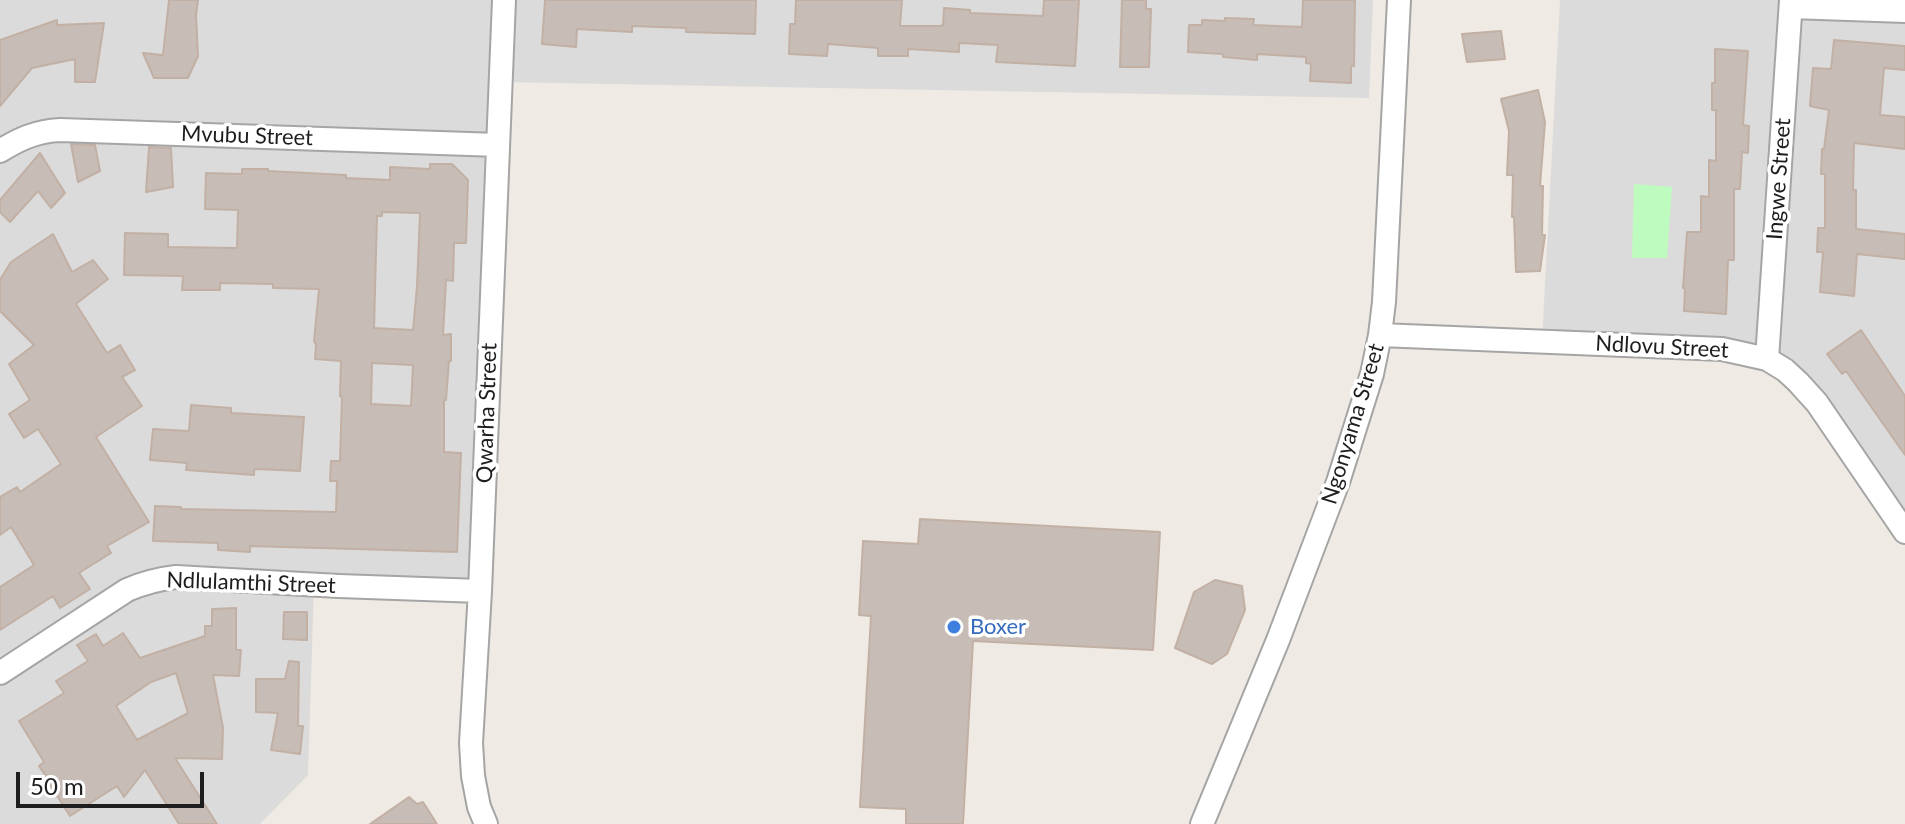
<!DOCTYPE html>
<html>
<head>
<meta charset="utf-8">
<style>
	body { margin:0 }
	#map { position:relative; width:1905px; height:824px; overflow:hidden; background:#efeae3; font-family:Lato,sans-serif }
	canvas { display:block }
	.scale { position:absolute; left:16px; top:772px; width:188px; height:36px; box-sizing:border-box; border:4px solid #1e1e1e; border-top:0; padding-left:10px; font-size:24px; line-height:28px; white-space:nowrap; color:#1e1e1e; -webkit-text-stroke:6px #fff; paint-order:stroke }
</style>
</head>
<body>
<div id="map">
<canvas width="1905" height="824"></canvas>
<div class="scale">50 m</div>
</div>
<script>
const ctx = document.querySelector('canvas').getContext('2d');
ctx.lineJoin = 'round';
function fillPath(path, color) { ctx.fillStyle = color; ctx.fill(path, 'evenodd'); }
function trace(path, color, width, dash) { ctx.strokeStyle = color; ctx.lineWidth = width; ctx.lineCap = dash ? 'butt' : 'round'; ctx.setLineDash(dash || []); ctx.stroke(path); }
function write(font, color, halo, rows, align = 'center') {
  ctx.font = font + ' Lato,sans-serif'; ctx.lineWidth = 7; ctx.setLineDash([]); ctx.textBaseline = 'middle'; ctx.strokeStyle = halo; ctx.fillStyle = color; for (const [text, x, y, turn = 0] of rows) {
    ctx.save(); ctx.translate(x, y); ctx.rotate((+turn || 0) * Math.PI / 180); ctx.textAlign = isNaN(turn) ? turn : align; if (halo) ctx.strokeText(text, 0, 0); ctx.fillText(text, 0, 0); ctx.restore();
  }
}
fillPath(new Path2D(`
	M0 0H1373L1369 98 501 82 480 591 314 585 308 775 260 824H0Z
	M1560 0H1905V532L1862 467 1767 359 1542 341Z`), '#dcdbdb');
fillPath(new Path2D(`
	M1634 184 1672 187 1667 258H1632Z`), '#bdfcbe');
const building = new Path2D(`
	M169 0H198L196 15 198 56 188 78H154L143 53 163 55Z
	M545 0H756L755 34 686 32V28L632 26V32L577 29 576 47 542 44Z
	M796 0H902L900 26H940L943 25 944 8 970 10V13L1043 16 1044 0H1079L1075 66 996 62 998 45 959 43V52L908 49V56H878V48L828 44 827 56 789 54 790 24H795Z
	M1122 0H1146V9H1151L1149 67H1120Z
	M1303 0H1355L1354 66H1351V83L1310 81 1311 64 1306 63V57L1257 54V60L1223 57V54L1188 52 1189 25H1202V20L1225 21V18L1254 19 1253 25 1302 27Z
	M57 20V25L104 23 95 82H75V59L32 68 0 106V40Z
	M1501 31 1505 59 1467 62 1462 34Z
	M1834 40 1905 46V70L1884 68 1880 115 1905 117V149L1854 143 1853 190H1856V229L1905 234V259L1857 254 1854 296 1820 292 1823 252H1817L1818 228H1825V174H1821L1822 149H1824L1829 110 1810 106 1813 68 1831 69Z
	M1715 49 1748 51 1743 125 1749 126 1748 153 1742 152 1740 189H1734V260H1728L1726 314 1684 311 1685 288H1683L1687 232H1701V196L1709 197V160L1716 161V110H1712V83H1715Z
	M1538 90 1545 122 1540 186H1543L1542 235H1545L1540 271 1516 272 1514 217H1512L1513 175H1507L1509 131 1501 99Z
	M71 144 95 145 100 171 78 182Z
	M149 147 171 148 173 187 146 192Z
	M40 153 65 193 51 208 38 191 10 222 0 212V200Z
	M430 164H452L468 180 466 243H454L453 281 446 280 443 335 451 334V361H449L446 400H444V452L461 453 457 552 250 546V552L218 550V543L153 541 155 506 181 507V509L336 512 337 481H330L331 461H340L342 397 340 396 341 361 315 359 316 345 314 341 319 289 273 288V284L220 283V290H182L183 276 124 275 125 233 168 234V247L237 248 238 210 205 209 206 173 242 174V169H268V171L346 175V178L390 180V167L430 169ZM382 212 420 213 417 286 413 330 374 328 377 216H382ZM372 363 413 365 411 406 371 404Z
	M53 234 72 272 93 260 108 279 76 304 107 353 120 345 135 370 122 377 142 406 96 437 149 522 107 546 111 553 79 573 90 589 60 608 53 596 0 630V587L34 565 11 527 0 535V497L17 487 20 492 61 464 38 429 24 438 9 414 30 400 9 364 34 345 0 311V280L11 262Z
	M1861 330 1905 396V455L1846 371 1842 374 1827 354Z
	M191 405 231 408V413L304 417 300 471 257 469 254 470V475L186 470 187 463 150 460 153 429 189 431Z
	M920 519 1160 532 1153 650 973 641 963 824H906V809L860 807 871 616 859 615 863 541 918 544Z
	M1215 580 1242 586 1245 610 1227 654 1212 664 1175 648 1194 592Z
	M236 608V650H241L239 676 213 675 223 728 222 759 175 758 217 824H179L145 770 124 797 117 786 70 816 50 785 51 784 39 766 44 762 19 721 64 693 56 681 88 661 77 645 96 634 103 646 123 633 140 658 205 636V626H212V609ZM176 673 188 713 137 740 116 706 151 682Z
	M284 612H307V640L283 639Z
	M289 661 299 662 298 726H303L300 754 271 750 278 713 256 712V679H285Z
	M409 797 417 804 423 802 437 824H370Z`);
fillPath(building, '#c7bcb6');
trace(building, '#c2b0a4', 2);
const minor = new Path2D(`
	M1791 7 1905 11
	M0 151C19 139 37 131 60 130L498 145
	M1380 335 1722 349 1767 359 1785 370 1798 382 1817 403 1905 532
	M1767 359 1791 0
	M0 673 127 590C143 583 158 579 176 577L339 586 480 591
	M486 824 479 807 473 776 471 743 480 591 504 0
	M1202 824 1278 640 1338 482 1372 374 1380 335 1384 302 1399 0`);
trace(minor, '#a5a5a5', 26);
trace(minor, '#fff', 22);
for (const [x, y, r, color] of [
	[954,627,8,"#3f7fe0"]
]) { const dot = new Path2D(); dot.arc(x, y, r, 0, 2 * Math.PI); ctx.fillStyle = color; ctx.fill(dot); trace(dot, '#fff', 3); }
write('22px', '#1e1e1e', '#fff', [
	["Mvubu Street",247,136,2],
	["Ingwe Street",1779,179,-86],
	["Ndlovu Street",1662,347,3],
	["Qwarha Street",487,413,-88],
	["Ngonyama Street",1353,424,-73],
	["Ndlulamthi Street",251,583,2]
]);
write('22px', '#366cbe', '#fff', [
	["Boxer",970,627]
], 'left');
</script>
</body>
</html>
